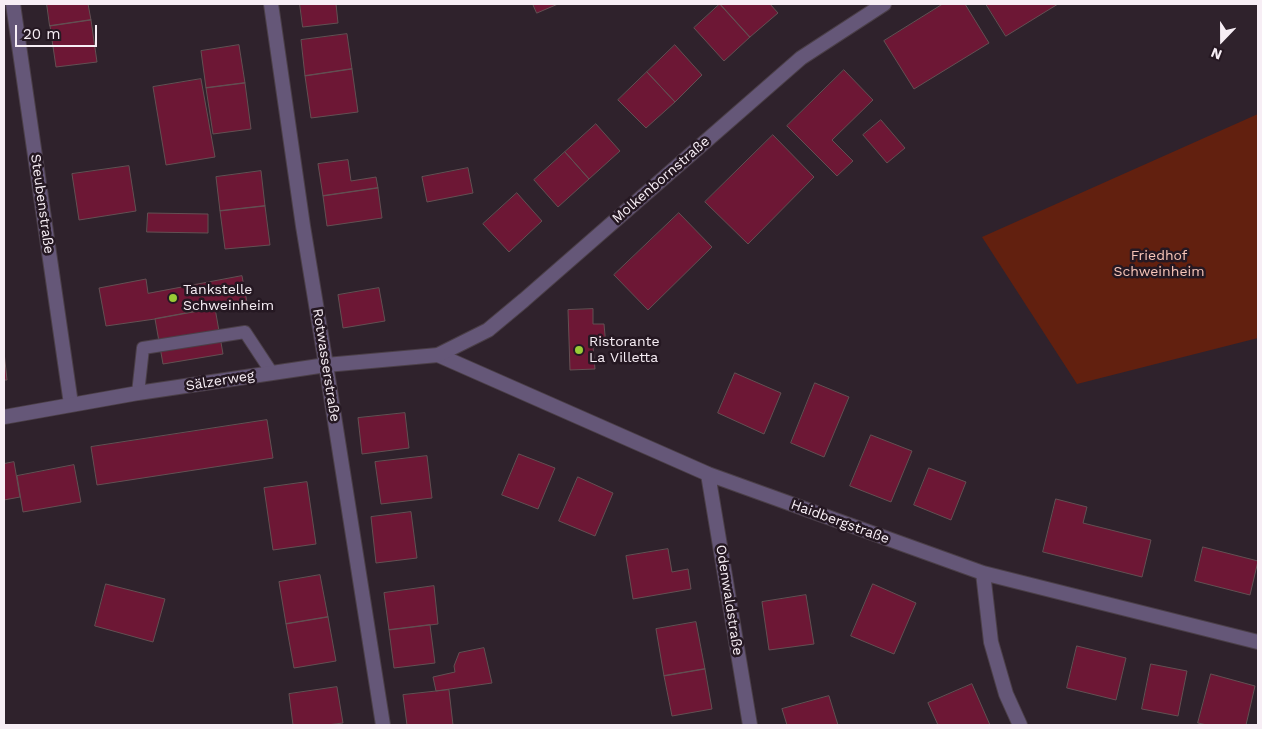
<!DOCTYPE html>
<html>
<head>
<meta charset="utf-8">
<style>
	body { margin:0 }
	#map { position:relative; width:1262px; height:729px; overflow:hidden; background:#2f222c; font-family:"Work Sans",sans-serif }
	canvas { display:block }
	.frame { position:absolute; inset:0; border:5px solid #f7eef5; pointer-events:none }
	.north { position:absolute; left:1197px; top:15px; width:50px; height:50px; -webkit-text-stroke:4px #251822; paint-order:stroke; rotate:202deg; font-size:14px; font-weight:700; line-height:20px; text-align:center; color:#f7eef5 }
	.north::after { content:''; display:block; margin:auto; width:18px; height:22px; background:#f7eef5; clip-path:polygon(50% 0,100% 100%,50% 72%,0 100%) }
	.scale { position:absolute; left:15px; top:25px; width:82px; height:22px; box-sizing:border-box; border:2px solid #f7eef5; border-top:0; padding-left:6px; font-size:15px; line-height:18px; white-space:nowrap; color:#f7eef5; -webkit-text-stroke:4px #251822; paint-order:stroke }
</style>
</head>
<body>
<div id="map">
<canvas width="1262" height="729"></canvas>
<div class="frame"></div>
<div class="north">N</div>
<div class="scale">20 m</div>
</div>
<script>
const ctx = document.querySelector('canvas').getContext('2d');
ctx.lineJoin = 'round';
function fillPath(path, color) { ctx.fillStyle = color; ctx.fill(path, 'evenodd'); }
function trace(path, color, width, dash) { ctx.strokeStyle = color; ctx.lineWidth = width; ctx.lineCap = dash ? 'butt' : 'round'; ctx.setLineDash(dash || []); ctx.stroke(path); }
function write(font, color, halo, rows, align = 'center') {
  ctx.font = font + ' "Work Sans",sans-serif'; ctx.lineWidth = 5; ctx.setLineDash([]); ctx.textBaseline = 'middle'; ctx.strokeStyle = halo; ctx.fillStyle = color; for (const [text, x, y, turn = 0] of rows) {
    ctx.save(); ctx.translate(x, y); ctx.rotate((+turn || 0) * Math.PI / 180); ctx.textAlign = isNaN(turn) ? turn : align; if (halo) ctx.strokeText(text, 0, 0); ctx.fillText(text, 0, 0); ctx.restore();
  }
}
fillPath(new Path2D(`
	M1258 114V338L1077 384 982 237Z`), '#62200f');
const building = new Path2D(`
	M47 4H88L91 20 50 26Z
	M300 4H336L338 23 303 27Z
	M533 4H558L537 13Z
	M720 4H770L778 13 750 37Z
	M720 4 750 37 724 61 694 28Z
	M943 4H965L989 43 914 89 884 41Z
	M986 4H1058L1006 36Z
	M91 20 97 62 56 67 50 26Z
	M347 34 352 69 305 76 301 40Z
	M239 45 245 83 206 88 201 51Z
	M675 45 702 75 675 102 647 72Z
	M352 69 358 112 311 118 305 76Z
	M844 70 873 100 832 140 853 161 837 176 787 126Z
	M647 72 675 102 646 128 618 100Z
	M201 79 215 157 166 165 153 87Z
	M245 83 251 129 213 134 206 88Z
	M881 120 905 148 887 163 863 135Z
	M596 124 620 151 589 179 565 152Z
	M773 135 814 177 748 244 705 202Z
	M565 152 589 179 558 207 534 180Z
	M348 160 351 181 376 177 378 188 323 196 318 164Z
	M129 166 136 211 79 220 72 174Z
	M468 168 473 193 427 202 422 177Z
	M261 171 265 206 220 211 216 177Z
	M378 188 382 218 327 226 323 196Z
	M517 193 542 221 509 252 483 224Z
	M265 206 270 245 225 249 220 211Z
	M148 213 208 214V233L147 232Z
	M679 213 712 247 648 310 614 275Z
	M242 276 247 302 155 319 106 326 99 288 146 279 148 293Z
	M379 288 385 321 343 328 338 295Z
	M215 308 223 354 163 364 155 319Z
	M593 309V324H604L606 346 593 347 595 369 570 370 568 310Z
	M4 352 7 380H4Z
	M735 373 781 393 764 434 718 413Z
	M815 383 849 397 824 457 791 443Z
	M405 413 409 448 362 454 358 418Z
	M267 420 273 458 97 485 91 447Z
	M871 435 912 451 891 502 850 486Z
	M519 454 555 468 538 509 502 495Z
	M427 456 432 498 381 504 375 462Z
	M14 462 20 497 4 500V464Z
	M74 465 81 502 23 512 17 476Z
	M929 468 966 482 951 520 914 505Z
	M578 477 613 493 595 536 559 521Z
	M307 482 316 544 273 550 264 488Z
	M1056 499 1087 507 1083 523 1151 540 1142 577 1043 552Z
	M411 512 417 558 376 563 371 517Z
	M1203 547 1258 561 1250 595 1195 581Z
	M668 549 672 572 688 569 691 589 633 599 626 556Z
	M320 575 328 617 286 624 279 582Z
	M106 584 165 599 153 642 95 626Z
	M873 584 916 603 894 654 851 636Z
	M434 586 438 624 389 630 384 593Z
	M806 595 814 644 769 650 762 602Z
	M328 617 336 661 294 668 286 624Z
	M696 622 705 669 664 676 656 629Z
	M430 625 435 663 394 668 389 630Z
	M1077 646 1126 658 1116 700 1067 688Z
	M484 648 492 683 436 691 433 677 455 672 454 666 459 653Z
	M1151 664 1187 671 1178 716 1142 709Z
	M705 669 712 709 672 716 664 676Z
	M1211 674 1255 686 1246 725H1207L1198 723Z
	M972 684 990 725H938L928 703Z
	M337 687 343 723 327 725H293L289 694Z
	M449 690 453 725H407L403 695Z
	M829 696 838 725H787L782 709Z`);
fillPath(building, '#6d1735');
trace(building, '#635053', 1);
const service = new Path2D(`
	M138 393 143 348 245 332 272 373`);
const minor = new Path2D(`
	M13 4 71 404
	M438 355 708 474 983 573 1258 642
	M326 365 383 725
	M708 474 750 725
	M983 573 991 642 1006 694 1020 725`);
const tertiary = new Path2D(`
	M271 4 303 226 326 365
	M4 417 138 393 326 365 438 355 488 330 524 300 801 58 884 4`);
trace(service, '#4b3f48', 14);
trace(minor, '#4b3f48', 16);
trace(tertiary, '#4b3f48', 16);
trace(service, '#655778', 12);
trace(minor, '#655778', 14);
trace(tertiary, '#655778', 14);
for (const [x, y, r, color] of [
	[173,298,5,"#99cb36"],
	[579,350,5,"#99cb36"]
]) { const dot = new Path2D(); dot.arc(x, y, r, 0, 2 * Math.PI); ctx.fillStyle = color; ctx.fill(dot); trace(dot, '#251822', 2); }
write('14px', '#f7eef5', '#251822', [
	["Molkenbornstraße",661,180,-41],
	["Steubenstraße",42,204,82],
	["Rotwasserstraße",326,365,81],
	["Sälzerweg",220,381,-9],
	["Haidbergstraße",840,522,20],
	["Odenwaldstraße",729,600,81]
]);
write('14px', '#f7c5b8', '#251822', [
	["Friedhof",1159,256],
	["Schweinheim",1159,272]
]);
write('14px', '#f7eef5', '#251822', [
	["Tankstelle",183,290],
	["Schweinheim",183,306],
	["Ristorante",589,342],
	["La Villetta",589,358]
], 'left');
</script>
</body>
</html>
